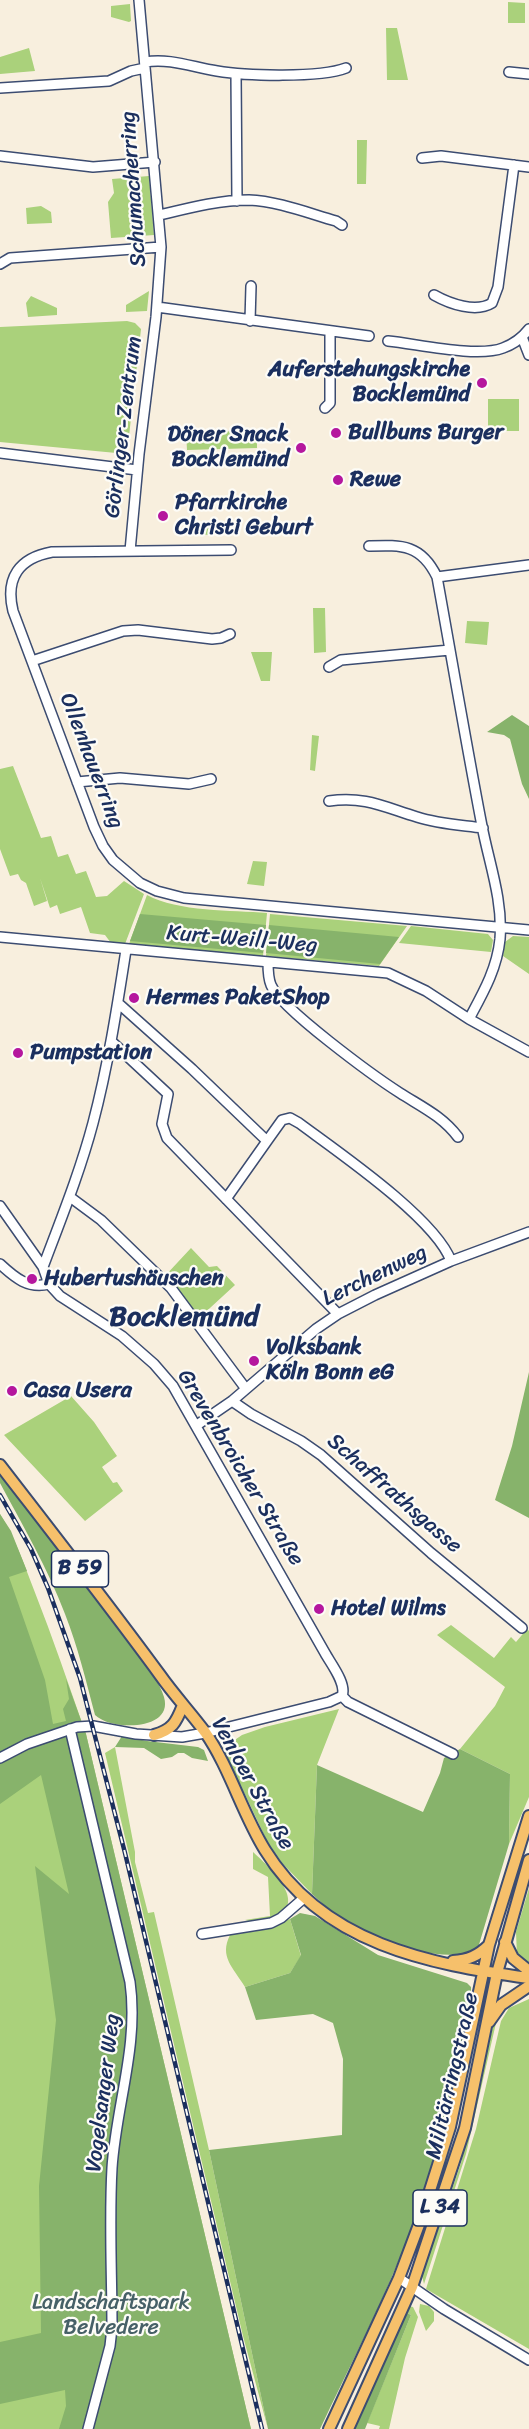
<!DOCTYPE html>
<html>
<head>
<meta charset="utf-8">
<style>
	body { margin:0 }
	canvas { display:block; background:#f8efde }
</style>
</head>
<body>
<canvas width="529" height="2429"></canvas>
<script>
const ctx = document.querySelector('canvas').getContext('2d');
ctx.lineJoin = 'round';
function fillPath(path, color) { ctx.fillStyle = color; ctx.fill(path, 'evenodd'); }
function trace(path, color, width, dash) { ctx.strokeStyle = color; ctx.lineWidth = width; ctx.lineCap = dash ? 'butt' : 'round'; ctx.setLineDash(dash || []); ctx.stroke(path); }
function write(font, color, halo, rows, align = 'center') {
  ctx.font = font + ' Sriracha,sans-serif'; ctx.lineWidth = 4.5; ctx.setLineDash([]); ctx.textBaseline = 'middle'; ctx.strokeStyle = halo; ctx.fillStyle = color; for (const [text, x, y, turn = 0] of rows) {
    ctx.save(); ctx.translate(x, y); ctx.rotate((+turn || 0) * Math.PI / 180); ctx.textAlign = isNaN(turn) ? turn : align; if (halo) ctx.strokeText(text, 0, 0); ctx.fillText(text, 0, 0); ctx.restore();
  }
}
fillPath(new Path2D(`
	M508 2 525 3V23H508Z
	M130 4 131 21 129 22 111 17V6Z
	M386 28H397L408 80H387Z
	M29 48 35 71 0 74V57Z
	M357 140H367L366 184H357Z
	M149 176 154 235 111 238 108 202 114 193 112 179Z
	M41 206 51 212 52 223 27 224 26 208Z
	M149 291 147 311 126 312V305Z
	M31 296 57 308V315L28 317 26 303Z
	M127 321 135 323 141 329 127 454 0 442V327Z
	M488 399H519V431H488Z
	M257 431V448L187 450 186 432Z
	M224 521 228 524 232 534 199 535V527H220Z
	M313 608H325L326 652 314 653Z
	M467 621 489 622 487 645 465 643Z
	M251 652H272L270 681H261Z
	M312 735 319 736 315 771 310 770Z
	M13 766 41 838 51 836 58 857 68 854 76 874 86 871 96 897 107 896 124 881 144 894 125 944 111 943 105 935 90 933 81 907 60 914 57 905 50 908 40 878 47 901 34 906 26 883 21 880 18 874 10 876 0 849V769Z
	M253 861 267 862 264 886 247 884Z
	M147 895C178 912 232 910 267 913L263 956 129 944Z
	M270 914 407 926 379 966 266 956Z
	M411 926 488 934 493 940 491 952 399 943Z
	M513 936 529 937V974L503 956 505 942Z
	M191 1248 209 1267 217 1266 235 1285 198 1319 164 1277Z
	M71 1396 94 1422 117 1456 102 1467 113 1483 117 1482 123 1491 85 1521 4 1435Z
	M0 1514C15 1538 24 1564 34 1590 53 1638 69 1686 86 1734L251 2429H0Z
	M451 1625 494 1658 511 1637 516 1642 527 1629 529 1631V1797L509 1844 510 1774 460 1749 495 1706 505 1687 437 1635Z
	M339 1709 317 1765 312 1894 282 1863 267 1841 223 1748 242 1735 265 1727Z
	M115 1747 135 1852V1862L148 1913 154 1912 209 2150 268 2429 243 2336 105 1753Z
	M253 1852C267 1865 308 1901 277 1916 266 1922 257 1923 245 1920L270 1916 268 1877 253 1869Z
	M529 1888V1965L517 1956 516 1932Z
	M290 1919 301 1956 290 1973 245 1987C233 1967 219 1957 230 1935L257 1931Z
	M529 1999V2349L426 2289 476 2129 501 2021 509 2008Z
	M502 2011 496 2023 466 2154 424 2284 422 2276 461 2163 493 2026Z
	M420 2304 429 2306 434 2312V2321L426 2331 419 2312Z
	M409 2306 413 2307 418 2317 405 2358 389 2429H379L380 2426 367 2423 411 2315 407 2313Z`), '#aad17b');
fillPath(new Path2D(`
	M512 715 529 726V799L522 784 510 739 504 735 487 732Z
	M140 914 266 925 263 953 130 941Z
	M269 925 399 937 380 964 266 953Z
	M529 1372V1518L495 1500 512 1446Z
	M0 1472C47 1533 99 1592 140 1657 148 1669 160 1683 164 1697 174 1731 111 1731 95 1715 86 1681 78 1647 65 1614 48 1569 23 1526 0 1483Z
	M0 1514 11 1531 27 1571 9 1577 45 1680 53 1724 66 1721 63 1709 69 1699 66 1679 86 1734 251 2429H59L66 2406 65 2390 0 2404V2342L41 2333 39 2186 56 2020 35 1866 69 1894 41 1775 0 1804Z
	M122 1736 147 1741 198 1747 204 1750 208 1761 192 1758 184 1753H178L172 1757 161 1759 144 1748 115 1747Z
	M460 1749 510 1774 509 1844 478 1948C443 1969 372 1937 341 1917 330 1911 321 1902 312 1894L317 1765 423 1812 440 1773 444 1758Z
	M300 1913 315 1916 378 1955 467 1983 471 1987V1999C454 2076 438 2154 411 2229 386 2297 351 2363 320 2429H268L209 2150 342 2135 343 2059 333 2023 313 2014 256 2020 245 1987 290 1973 301 1955 290 1919Z
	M407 2313 411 2315 365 2429H353Z`), '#87b36b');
const minor = new Path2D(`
	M145 62C170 58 192 67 217 71 246 76 320 78 346 68
	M509 72 529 74
	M236 74 237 201
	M0 88 109 81 131 71 145 68
	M0 156 93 167 155 162
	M422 158 441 156 529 167
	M160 215C189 208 219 200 249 200 277 201 308 213 336 221L342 225
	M0 264 10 258 161 247
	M434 295C450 304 476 313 492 303L498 287 514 165
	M157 307 369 336
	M250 321 251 286
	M522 337 529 355
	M388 341C418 344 477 358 503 348 514 344 522 338 529 329
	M325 408 330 403V332
	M0 453 137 470
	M369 546C402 545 421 544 437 577 452 660 466 743 482 826 489 863 503 900 500 939 497 969 483 993 469 1019
	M231 550 52 552C19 558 5 578 13 611L94 827 103 846 113 860 140 883 157 891 184 898 529 930
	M130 551 139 454 156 317 161 247 139 0
	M437 577 529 565
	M32 661 123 631 138 630 212 639 221 638 230 634
	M329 667 341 660 450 650
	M77 782 120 778 189 784 211 779
	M329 801C365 796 384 807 417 817 438 824 461 825 483 828
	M0 937 388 973 426 991 469 1019 529 1052
	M268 962C268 969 268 978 271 985 280 1008 375 1077 400 1093 422 1107 442 1116 458 1137
	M118 1003 192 1069 267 1141 282 1120 290 1118 299 1123C338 1152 435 1218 451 1261
	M111 1041 168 1094 162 1124 167 1138 338 1314
	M70 1197 101 1220 171 1288 246 1389
	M226 1199 267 1141
	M0 1206 43 1267 49 1284 60 1296 122 1336 154 1364 173 1386 325 1653C331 1664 347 1684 342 1696
	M0 1264C15 1278 28 1289 49 1284
	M43 1267C61 1219 80 1172 93 1123 108 1066 117 1008 126 950
	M232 1401 251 1414 301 1441 321 1455 431 1553 522 1628
	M197 1425 232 1401 316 1329 338 1314 375 1295 451 1261 529 1232
	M342 1696 348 1702 453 1754
	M70 1729 130 1982C139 2045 116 2106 112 2168 109 2221 112 2275 112 2328L110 2346 88 2429
	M0 1758 27 1744 77 1727 93 1726 136 1734 182 1737 205 1733 329 1702 342 1696
	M202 1934 271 1923 281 1918 304 1898
	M399 2278 444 2309 529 2360`);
const major = new Path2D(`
	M0 1465C54 1535 108 1604 160 1675 174 1695 191 1713 205 1732 230 1768 242 1813 265 1850 323 1944 428 1964 529 1978
	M154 1735C172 1730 176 1723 183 1705
	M505 1942 513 1958 529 1971
	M453 1961C468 1960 478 1956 489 1945
	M489 2022 501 2005 529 1986
	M329 2429 399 2278 420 2222 450 2127 489 1945 529 1816
	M348 2429 412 2287 465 2128 497 1973 529 1860`);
trace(minor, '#3c4c71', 12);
trace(major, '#3c4c71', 14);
trace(minor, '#fff', 9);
trace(major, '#f6c06b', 10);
const rail = new Path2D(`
	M0 1495 31 1549 48 1588 80 1678 125 1853 262 2429`);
trace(rail, '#1b2f5e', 4.5);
trace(rail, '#fdfcf7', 2, [7]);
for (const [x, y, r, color] of [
	[482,383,6,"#b5179e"],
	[336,433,6,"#b5179e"],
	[301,448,6,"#b5179e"],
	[338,480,6,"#b5179e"],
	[163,516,6,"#b5179e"],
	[134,998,6,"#b5179e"],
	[18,1053,6,"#b5179e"],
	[32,1279,6,"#b5179e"],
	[254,1361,6,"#b5179e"],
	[12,1391,6,"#b5179e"],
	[319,1609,6,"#b5179e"]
]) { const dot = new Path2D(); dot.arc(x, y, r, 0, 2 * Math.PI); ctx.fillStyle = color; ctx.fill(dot); trace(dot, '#fdfcf7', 2); }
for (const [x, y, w] of [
	[80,1569,57],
	[440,2208,54]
]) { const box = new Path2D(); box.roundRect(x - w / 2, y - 18, w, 36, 4.5); ctx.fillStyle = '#fdfcf7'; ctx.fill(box); trace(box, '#1b2f5e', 1.5); }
write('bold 21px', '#1b2f5e', null, [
	["B 59",80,1569],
	["L 34",440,2208]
]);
write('22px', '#1b2f5e', '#fdfcf7', [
	["Schumacherring",134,189,-94],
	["Görlinger-Zentrum",124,427,-83],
	["Ollenhauerring",91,761,69],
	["Kurt-Weill-Weg",242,940,5],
	["Lerchenweg",375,1276,-26],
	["Grevenbroicher Straße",240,1468,59],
	["Schaffrathsgasse",394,1494,41],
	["Venloer Straße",252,1784,61],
	["Militärringstraße",453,2076,-77],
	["Vogelsanger Weg",104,2093,-83]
]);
write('bold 22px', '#1b2f5e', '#fdfcf7', [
	["Auferstehungskirche",470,370,"right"],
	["Bocklemünd",470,395,"right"],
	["Bullbuns Burger",348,433],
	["Döner Snack",289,435,"right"],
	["Bocklemünd",289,460,"right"],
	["Rewe",350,480],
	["Pfarrkirche",175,503],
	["Christi Geburt",175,528],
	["Hermes PaketShop",146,998],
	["Pumpstation",30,1053],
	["Hubertushäuschen",44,1279],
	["Volksbank",266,1348],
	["Köln Bonn eG",266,1373],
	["Casa Usera",24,1391],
	["Hotel Wilms",331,1609]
], 'left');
write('22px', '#466067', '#fdfcf7', [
	["Landschaftspark",111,2303],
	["Belvedere",111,2328]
]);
write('bold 28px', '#1b2f5e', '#fdfcf7', [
	["Bocklemünd",184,1318]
]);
</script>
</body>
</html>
